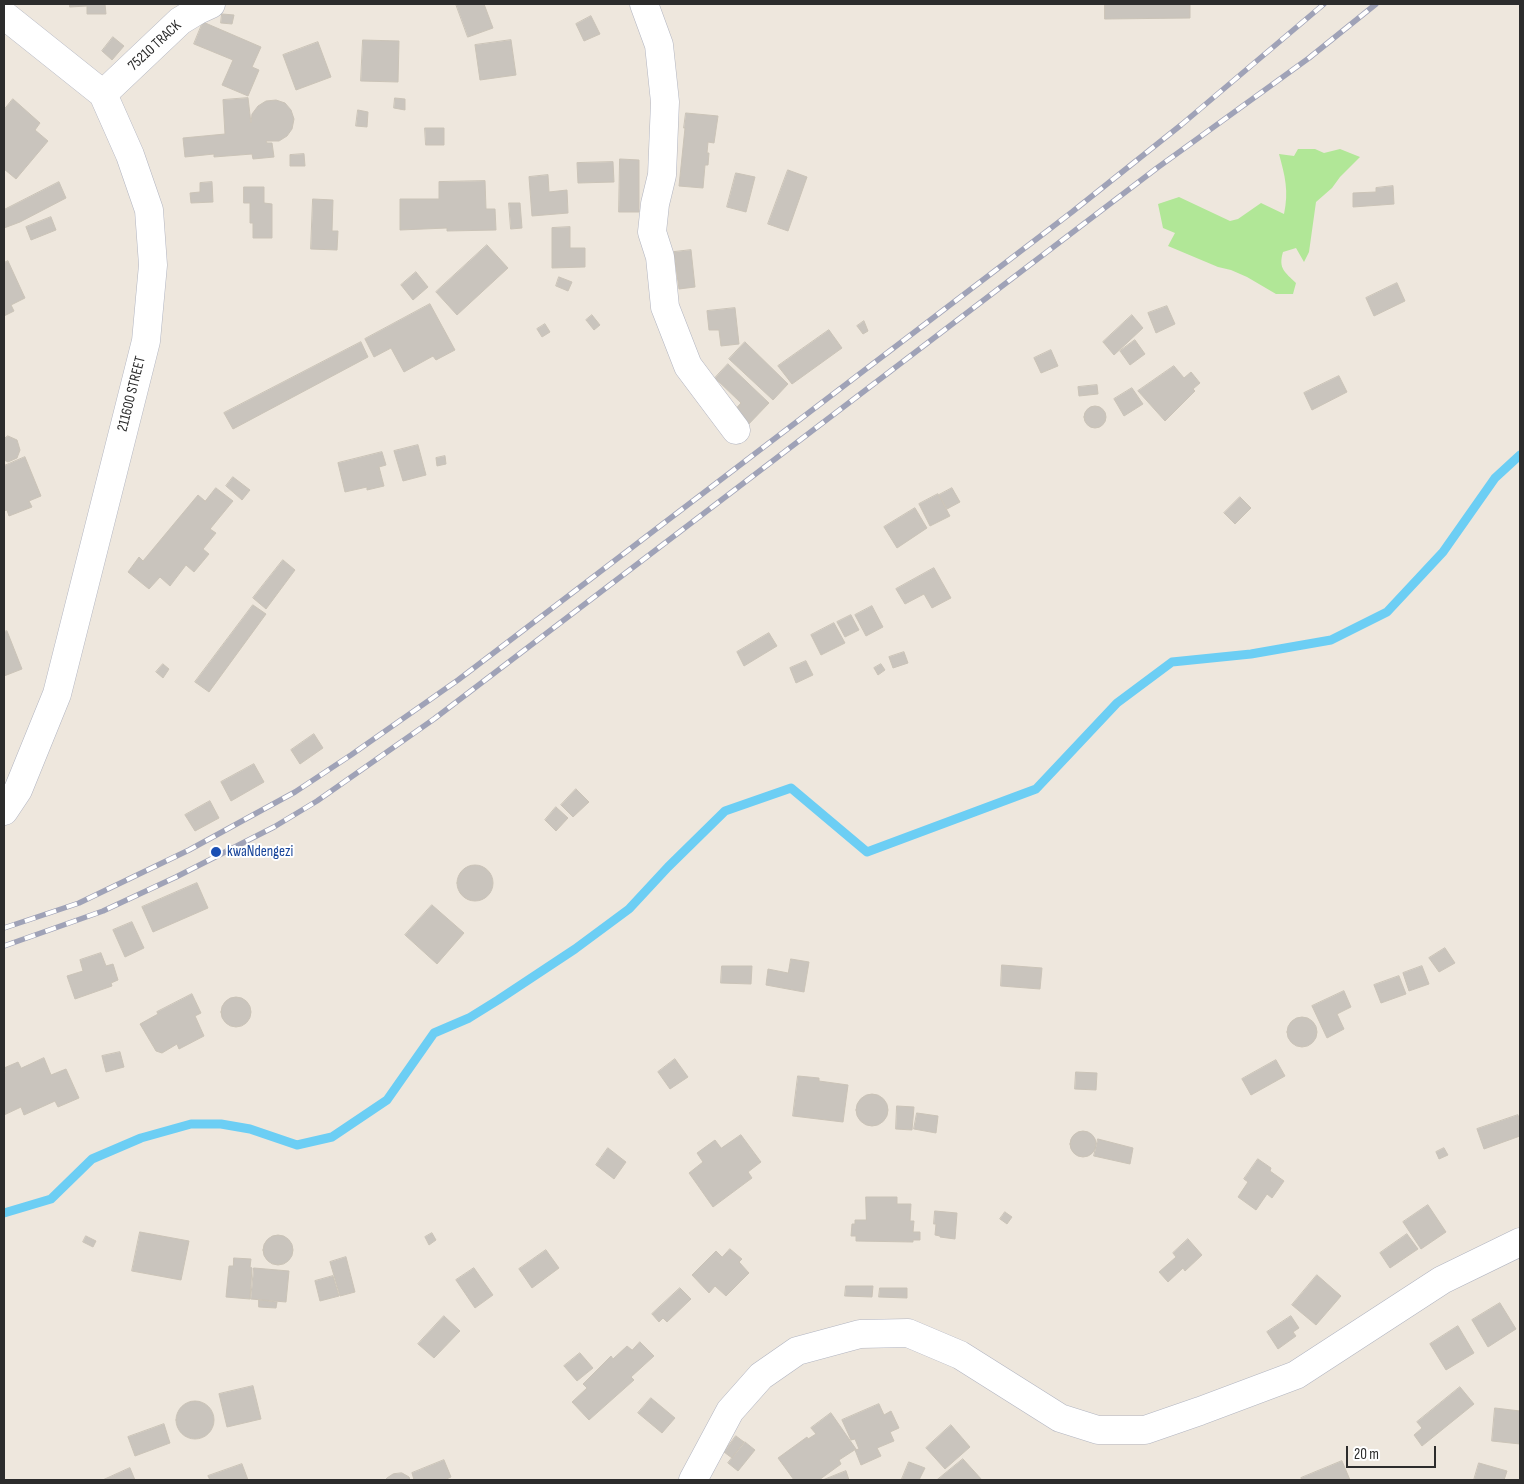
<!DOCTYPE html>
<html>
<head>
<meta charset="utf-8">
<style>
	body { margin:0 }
	#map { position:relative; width:1524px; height:1484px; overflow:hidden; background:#eee7dd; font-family:"Sofia Sans Condensed",sans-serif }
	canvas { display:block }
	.frame { position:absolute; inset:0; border:5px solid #2c2c2c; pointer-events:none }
	.scale { position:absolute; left:1346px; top:1446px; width:90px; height:22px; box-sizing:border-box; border:2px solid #2c2c2c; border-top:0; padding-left:6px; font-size:15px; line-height:18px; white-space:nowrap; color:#2c2c2c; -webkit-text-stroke:4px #fff; paint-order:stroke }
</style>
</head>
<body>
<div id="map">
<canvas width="1524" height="1484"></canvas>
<div class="frame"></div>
<div class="scale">20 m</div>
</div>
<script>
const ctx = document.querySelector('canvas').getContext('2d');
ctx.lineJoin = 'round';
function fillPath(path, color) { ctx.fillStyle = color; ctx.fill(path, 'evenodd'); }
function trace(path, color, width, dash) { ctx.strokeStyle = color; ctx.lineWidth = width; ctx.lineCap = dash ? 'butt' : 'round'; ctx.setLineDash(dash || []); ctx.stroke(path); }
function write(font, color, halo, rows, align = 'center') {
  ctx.font = font + ' "Sofia Sans Condensed",sans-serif'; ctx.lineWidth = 4; ctx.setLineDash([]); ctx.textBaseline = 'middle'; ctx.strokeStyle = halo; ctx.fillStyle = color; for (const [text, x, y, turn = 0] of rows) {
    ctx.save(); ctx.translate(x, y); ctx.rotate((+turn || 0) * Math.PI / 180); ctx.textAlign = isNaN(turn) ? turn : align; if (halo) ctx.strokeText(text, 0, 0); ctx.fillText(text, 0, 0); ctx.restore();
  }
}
fillPath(new Path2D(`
	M1298 149H1315L1324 153 1340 149 1360 157 1340 177 1332 188 1316 202 1309 252 1304 262 1296 248 1283 252C1278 269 1285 272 1296 283L1293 294H1276L1247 277 1231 270 1218 267 1168 246 1175 233 1163 228 1158 204 1179 197 1230 221 1238 219 1261 203 1284 214C1289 191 1285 176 1279 154L1294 156Z`), '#b1e797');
trace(new Path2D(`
	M4 1213 51 1199 92 1159 141 1138 191 1124H221L250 1129 297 1145 332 1137 387 1100 434 1033 469 1018 498 1000 575 949 629 909 668 867 725 811 791 788 867 852 1036 789 1117 703 1172 662 1251 654 1331 640 1387 612 1443 552 1495 478 1520 455`), '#6ccef4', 9);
const building = new Path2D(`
	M70 4H105L106 14H87V6L70 7Z
	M456 4H484L493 28 468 37Z
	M1105 4H1190V18L1105 19Z
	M222 14 234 15 232 24 221 23Z
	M591 16 600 34 584 41 576 24Z
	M203 22 261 47 252 67 259 70 248 96 222 85 233 60 194 44Z
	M113 37 124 46 112 60 102 51Z
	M363 40 399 41 398 82 361 81Z
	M511 40 516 75 480 80 475 45Z
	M318 42 331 77 296 90 283 55Z
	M248 98 251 123 252 114 258 106 266 101 276 100 285 103 291 110 294 119 292 129 287 136 279 141H266L267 143H272L274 157 253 159 252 154 214 157V154L185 157 183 138 225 134 223 100Z
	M395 98 405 99V110L394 108Z
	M13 99 40 123 35 130 48 141 16 179 4 169V110Z
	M358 110 368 112 367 127 356 126Z
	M686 113 718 116 714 143 708 142 707 153H709L708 165H705L703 188 679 186 685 128H684Z
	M425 128H444V145H426Z
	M304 154 305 166H290V155Z
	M620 159 639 160V212H619Z
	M613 162 614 182 578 183 577 163Z
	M788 170 807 177 788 231 768 224Z
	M736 173 755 177 746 212 727 207Z
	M548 175 549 192 567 190 568 213 532 216 529 177Z
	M485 181 486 209H495L496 230 447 231V228L400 230V199H439V182Z
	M59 182 66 198 20 222 4 228V210Z
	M212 182 213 202 191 203 190 193 200 192V183Z
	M1393 186 1394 204 1353 207V193L1376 192V188Z
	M244 187H264V203L272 204V238H253V223H250V203H244Z
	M313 199 333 200 332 231H338L337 250 311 249Z
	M509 203H520L522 228 511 229Z
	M51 217 56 230 31 240 26 227Z
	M570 227V248H585V267L552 268V228Z
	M487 245 508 268 457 315 436 292Z
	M691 250 695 287 679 289 674 252Z
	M8 261 25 298 11 305 14 311 4 316V263Z
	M416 272 428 287 413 300 401 285Z
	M559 277 572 282 568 291 556 286Z
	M1397 283 1405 301 1374 316 1366 298Z
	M430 304 455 350 436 360 433 356 404 372 391 348 374 357 365 339Z
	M1167 306 1175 324 1156 333 1148 313Z
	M735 308 739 344 721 346 719 330H709L707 311Z
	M592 315 600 325 594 330 586 320Z
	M1132 315 1143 328 1114 355 1103 342Z
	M864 321 868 331 863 334 857 326Z
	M545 324 550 332 542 337 537 329Z
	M829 330 842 348 792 384 778 366Z
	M1135 340 1145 354 1130 365 1120 351Z
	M361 342 368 357 233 429 224 413Z
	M745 342 788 384 773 400 729 359Z
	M1051 350 1058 366 1041 373 1034 358Z
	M728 364 769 403 745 428 731 414 741 403 715 378Z
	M1174 366 1184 378 1191 372 1200 383 1193 389 1195 391 1165 421 1138 391Z
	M1339 376 1347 392 1312 410 1304 393Z
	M1097 385 1098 394 1079 396 1078 387Z
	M1132 388 1143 404 1124 416 1114 399Z
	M1084 417a11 11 0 1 1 22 0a11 11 0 1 1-22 0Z
	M8 436 17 440 20 450 17 458 8 462 4 460V439Z
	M418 445 426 475 403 481 394 451Z
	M382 452 386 465 379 467 384 486 367 490V487L345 492 338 463Z
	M445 456 446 464 437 466 436 458Z
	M25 457 41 496 29 501 32 507 9 516 7 510 4 511V466Z
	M233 477 250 490 242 500 226 486Z
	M216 488 233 501 210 529 216 533 203 549 209 554 194 572 186 565 170 586 160 577 149 589 128 572 139 557 143 561 198 495 205 501Z
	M952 488 960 502 947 509 939 495Z
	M938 494 950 516 930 526 919 504Z
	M1240 497 1251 508 1235 524 1224 513Z
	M915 508 927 528 897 548 884 527Z
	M283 560 295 570 266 609 253 598Z
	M934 568 951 598 932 608 924 594 905 604 896 589Z
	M253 605 266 614 209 692 195 682Z
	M872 606 883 627 866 636 855 615Z
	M851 615 859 630 845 637 837 622Z
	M834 623 845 643 821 655 811 635Z
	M7 631 22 669 4 676V632Z
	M769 633 777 646 744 666 737 652Z
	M904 652 908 663 893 668 889 657Z
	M806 661 813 675 796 683 790 668Z
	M163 664 169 669 163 678 156 672Z
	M881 664 885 670 878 675 874 668Z
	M314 734 323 748 300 764 291 750Z
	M254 764 264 782 231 801 221 782Z
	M576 789 589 802 573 817 561 805Z
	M210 801 219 818 195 831 185 815Z
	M556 807 568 818 556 831 545 820Z
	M457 883a18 18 0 1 1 36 0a18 18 0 1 1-36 0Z
	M197 883 208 908 153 932 142 907Z
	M432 905 464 933 437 964 405 935Z
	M132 922 144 948 125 957 113 930Z
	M1445 948 1455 963 1439 972 1429 958Z
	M101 953 106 966 113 964 118 980 111 983 112 986 75 999 67 976 83 971 80 960Z
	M791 959 809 962 804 992 766 985 768 969 788 973Z
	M1002 965 1042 968 1040 989 1001 986Z
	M722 966H752L751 984 721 983Z
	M1422 966 1429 984 1409 991 1403 973Z
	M1399 976 1406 994 1381 1003 1374 985Z
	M1344 991 1351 1007 1337 1014 1344 1029 1327 1038 1312 1006Z
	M192 994 201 1013 195 1016 204 1036 179 1049 177 1044 162 1053 156 1051 140 1024 158 1014 157 1012Z
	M221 1012a15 15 0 1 1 30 0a15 15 0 1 1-30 0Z
	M1287 1032a15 15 0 1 1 30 0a15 15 0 1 1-30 0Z
	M120 1052 124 1067 106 1072 102 1056Z
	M44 1058 51 1075 66 1069 79 1098 58 1107 55 1101 24 1115 21 1107 4 1115V1074L6 1073 4 1068 18 1062 21 1068Z
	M675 1059 688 1077 670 1089 658 1072Z
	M1276 1060 1285 1076 1251 1095 1242 1079Z
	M1076 1072 1097 1073 1096 1090 1075 1089Z
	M798 1076 819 1078V1081L848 1085 843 1122 793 1116Z
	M856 1110a16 16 0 1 1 32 0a16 16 0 1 1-32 0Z
	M897 1106 914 1107 912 1130 896 1129Z
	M917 1113 938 1116 936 1133 914 1129Z
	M1518 1115 1520 1122V1136L1484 1149 1477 1129Z
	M1070 1144a13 13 0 1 1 26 0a13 13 0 1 1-26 0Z
	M741 1135 761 1162 748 1172 752 1178 713 1207 689 1173 703 1162 697 1153 715 1140 721 1148Z
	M1098 1139 1133 1148 1130 1164 1094 1156Z
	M608 1148 626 1162 614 1179 596 1165Z
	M1444 1148 1448 1155 1439 1159 1436 1152Z
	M1258 1159 1271 1168 1270 1171 1284 1181 1272 1198 1267 1194 1256 1210 1238 1197 1248 1182 1244 1179Z
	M866 1197H897V1204H911L910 1221H914L913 1232H920V1240H913V1242L856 1241V1236H851L852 1224H855V1220H866Z
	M1428 1205 1446 1232 1421 1249 1403 1222Z
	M935 1211 957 1213 955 1239 940 1237V1236L935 1235 936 1224H934Z
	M1005 1212 1012 1217 1007 1224 1000 1219Z
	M140 1232 189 1241 181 1280 132 1271Z
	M432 1233 436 1240 429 1245 425 1237Z
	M1407 1234 1418 1249 1390 1268 1380 1253Z
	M263 1250a15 15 0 1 1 30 0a15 15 0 1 1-30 0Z
	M86 1236 96 1241 93 1247 83 1242Z
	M1188 1239 1202 1255 1185 1271 1183 1268 1168 1282 1159 1272 1176 1257 1173 1253Z
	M730 1249 742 1259 739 1262 749 1273 726 1296 715 1286 709 1293 692 1275 716 1251 722 1257Z
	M546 1250 559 1268 532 1288 519 1269Z
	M346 1257 355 1292 340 1296 330 1262Z
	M234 1258 251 1259 250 1267 252 1268 250 1299 226 1297 229 1266H233Z
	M254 1268 289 1271 286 1302 251 1299Z
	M474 1268 493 1295 475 1308 456 1280Z
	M1317 1275 1341 1296 1316 1325 1292 1305Z
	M333 1276 339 1296 320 1301 315 1281Z
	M846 1286H873L872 1297 845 1296Z
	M680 1288 691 1299 667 1322 663 1318 659 1322 652 1314Z
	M880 1288H907V1298L879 1297Z
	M259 1300 277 1302 276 1308 259 1307Z
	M1500 1303 1516 1329 1488 1347 1472 1320Z
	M444 1316 460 1331 434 1358 418 1344Z
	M1291 1316 1299 1328 1293 1332 1296 1336 1278 1349 1267 1332Z
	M1458 1326 1474 1353 1446 1370 1430 1344Z
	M640 1342 654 1356 631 1377 634 1380 589 1420 572 1402 587 1388 583 1384 611 1356 613 1359 627 1346 632 1350Z
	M580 1353 593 1368 577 1381 564 1366Z
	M253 1386 261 1419 227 1427 219 1394Z
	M1460 1387 1474 1404 1422 1446 1414 1435 1422 1428 1417 1422Z
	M651 1398 675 1418 662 1433 638 1413Z
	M176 1420a19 19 0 1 1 38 0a19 19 0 1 1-38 0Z
	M879 1404 884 1415 891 1411 899 1428 890 1432 894 1441 877 1448 881 1456 861 1465 855 1450 859 1449 855 1439 851 1440 842 1420Z
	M1495 1408 1520 1411V1444L1492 1441Z
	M831 1413 856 1449 839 1460 841 1464 819 1480H794L778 1458 807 1437 808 1439 816 1434 811 1428Z
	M164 1424 170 1443 135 1456 128 1437Z
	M951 1425 970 1447 945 1469 926 1448Z
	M736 1436 744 1442 732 1458 724 1452Z
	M745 1442 755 1450 738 1471 728 1463Z
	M963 1459 982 1480H937Z
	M444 1460 451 1477 444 1480H414L412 1473Z
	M1342 1461 1350 1480H1302L1301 1478Z
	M909 1462 925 1468 919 1480H906L902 1479Z
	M1479 1463 1507 1471 1504 1480H1474Z
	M242 1464 248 1480H210L208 1476Z
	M130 1468 135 1480H103Z
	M846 1471 849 1480H823Z
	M402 1473 409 1477 410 1480H385L387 1478 393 1474Z`);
fillPath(building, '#c9c4bd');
trace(building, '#cac3b7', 1);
const minor = new Path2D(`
	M644 4 659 45 665 102 662 175 655 204 652 232 660 257 665 307 688 366 736 430
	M4 15 103 94 130 155 149 210 153 265 146 341 57 694 18 790 4 811
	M103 94 180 21 198 10 211 4
	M693 1480 730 1411 761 1376 797 1351 860 1334 908 1333 960 1355 1060 1418 1098 1430H1145L1200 1411 1296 1375 1442 1280 1520 1242`);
trace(minor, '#b1b4c0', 29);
trace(minor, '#fff', 28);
const rail = new Path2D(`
	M4 928 79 903 189 850 295 792 351 755 458 680 1072 212 1181 125 1324 4
	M4 946 103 911 176 877 274 827 317 801 434 719 1157 168 1309 58 1376 4`);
trace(rail, '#9fa2b7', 5.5);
trace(rail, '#fff', 4, [11]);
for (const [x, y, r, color] of [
	[216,852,6,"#1a4fb4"]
]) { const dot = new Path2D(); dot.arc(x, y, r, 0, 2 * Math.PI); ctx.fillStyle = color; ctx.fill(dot); trace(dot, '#fff', 2); }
write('15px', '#2c2c2c', '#fff', [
	["75210 TRACK",155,46,-43],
	["211600 STREET",132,394,-76]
]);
write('15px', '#164399', '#fff', [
	["kwaNdengezi",227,852]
], 'left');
</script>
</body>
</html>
